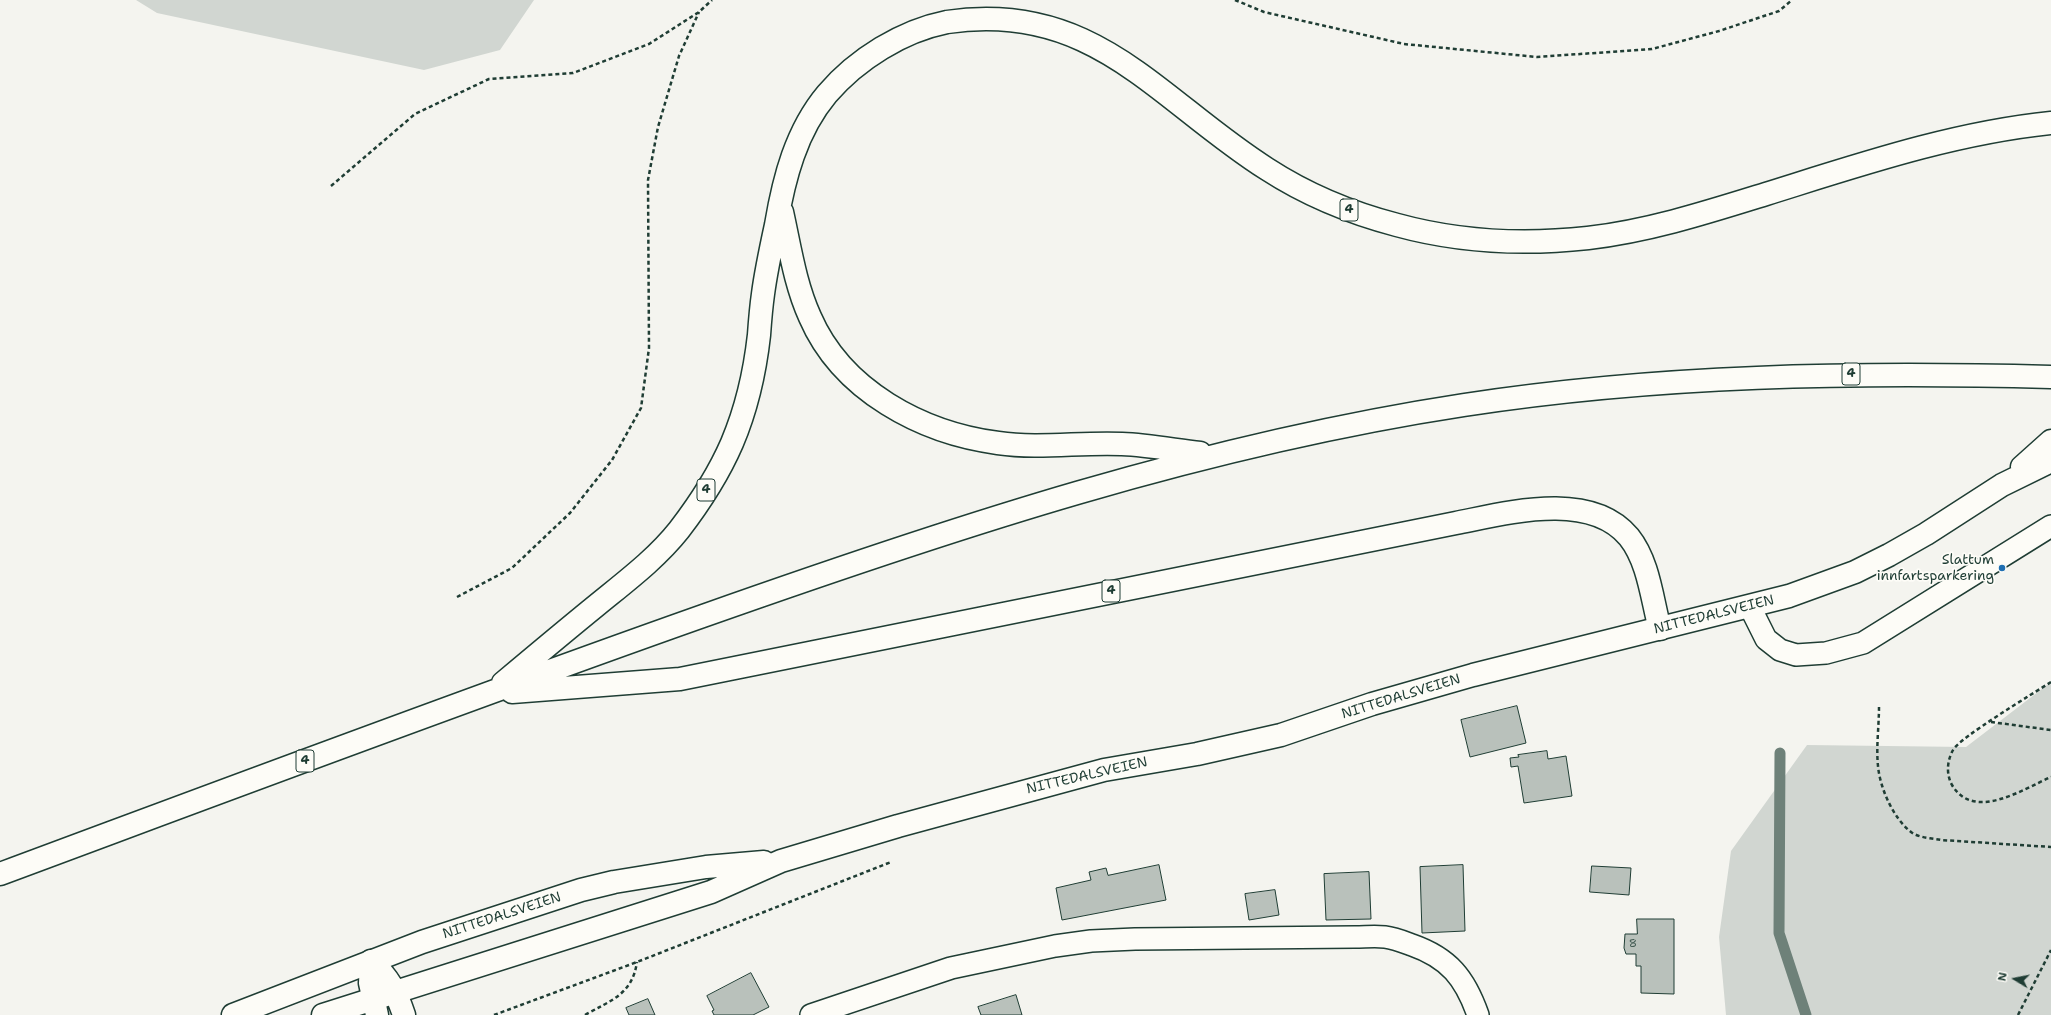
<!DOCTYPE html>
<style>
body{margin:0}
#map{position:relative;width:2051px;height:1015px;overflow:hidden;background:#f4f4ef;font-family:"Shantell Sans",sans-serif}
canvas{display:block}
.north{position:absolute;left:1995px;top:959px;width:40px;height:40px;-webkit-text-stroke:3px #fdfcf7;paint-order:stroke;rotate:280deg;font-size:11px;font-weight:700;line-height:16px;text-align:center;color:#1f3d34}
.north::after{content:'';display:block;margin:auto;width:14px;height:18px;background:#1f3d34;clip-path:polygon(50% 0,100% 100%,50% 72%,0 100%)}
</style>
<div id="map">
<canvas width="2051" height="1015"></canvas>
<div class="north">N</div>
</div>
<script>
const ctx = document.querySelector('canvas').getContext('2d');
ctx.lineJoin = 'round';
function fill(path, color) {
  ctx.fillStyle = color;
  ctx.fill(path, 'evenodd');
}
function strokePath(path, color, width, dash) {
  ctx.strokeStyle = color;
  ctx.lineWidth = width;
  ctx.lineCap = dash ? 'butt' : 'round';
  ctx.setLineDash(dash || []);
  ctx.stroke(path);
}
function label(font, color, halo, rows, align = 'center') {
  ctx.font = font + ' "Shantell Sans",sans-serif';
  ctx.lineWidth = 3.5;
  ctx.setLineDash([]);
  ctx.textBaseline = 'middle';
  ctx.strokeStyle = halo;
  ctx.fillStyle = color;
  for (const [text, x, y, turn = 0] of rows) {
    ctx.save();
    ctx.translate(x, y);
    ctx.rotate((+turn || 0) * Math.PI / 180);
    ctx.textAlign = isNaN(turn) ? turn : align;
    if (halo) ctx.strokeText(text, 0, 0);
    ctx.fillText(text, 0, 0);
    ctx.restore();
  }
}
const green = new Path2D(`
 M136,0h398l-34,50 -76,20 -267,-57z
 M2051,682v333h-325l-7,-78 12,-86 76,-106 159,2z`);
const stream = new Path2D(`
 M1780,753l-1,180 27,82`);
const building = new Path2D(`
 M1517,706l9,37 -56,14 -9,-37z
 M1547,751l1,8 18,-3 6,40 -48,7 -6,-37 -7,1 -1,-9 9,-1 -1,-2z
 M1159,865l7,35 -104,20 -6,-32 35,-8 -2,-8 17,-4 2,7z
 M1463,865l2,66 -43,2 -2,-66z
 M1592,866l39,2 -2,27 -39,-3z
 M1369,872l2,47 -45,1 -2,-46z
 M1275,890l4,25 -30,5 -4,-26z
 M1637,919h37v75l-33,-1v-27h-5v-12h-10l-2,-6 1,-14h12z
 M751,973l18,34 -16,8h-39l-2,-4 2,-1 -7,-14z
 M1016,995l6,20h-41l-3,-8z
 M648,999l7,16h-26l-3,-7z`);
const path = new Path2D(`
 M1235,0l29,12 140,32 133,13 115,-8 67,-18 60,-20 13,-11
 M331,186l84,-72 74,-35 84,-6 76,-29 50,-32 13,-12
 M457,597l55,-29 58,-55 42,-53 29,-52 8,-60 -1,-168 10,-53 21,-71 20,-44
 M2051,682c-17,11 -92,56 -98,68 -6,11 -7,24 -1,35 22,37 71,4 99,-8
 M1879,707c0,19 -3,40 -1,59 2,22 15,52 33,66 8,6 20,6 30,8l110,7
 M1991,722l60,8
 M494,1015l143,-53 254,-100
 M585,1015c26,-15 47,-20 52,-53
 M2018,1015l33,-65`);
const service = new Path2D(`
 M1750,607l16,32 14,11 16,5 30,-2 37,-10 188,-117
 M811,1015l140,-47 104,-22 36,-5 44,-2 220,-2c10,0 20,-1 30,0 9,1 19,5 27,8 37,13 53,33 66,70`);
const minor = new Path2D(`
 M371,961c18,17 25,30 33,54
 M371,961l-1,22 7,32`);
const secondary = new Path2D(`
 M2022,467l29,-26
 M233,1015l189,-73 159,-52 33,-8 92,-15 58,-5
 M323,1015l388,-123 70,-31 117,-35 206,-56 93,-16 84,-19 91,-31 101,-29 316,-79 66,-24 34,-17 37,-21 76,-49 49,-24`);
const trunk = new Path2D(`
 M782,212c8,36 13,72 28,105 32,74 112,116 188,126 41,6 83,-1 124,1 26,1 52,6 78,9
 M503,683c31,-26 62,-52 94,-78 28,-23 59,-46 82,-75 20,-26 40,-57 53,-87 14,-33 23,-72 27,-108 1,-14 2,-27 4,-41 3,-23 8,-46 13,-69 8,-47 20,-94 51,-131 30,-35 75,-63 120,-72 147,-22 211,78 320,147 40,26 84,44 130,56 62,17 127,20 191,13 61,-7 120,-26 178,-44 93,-29 187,-61 285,-71
 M512,692l168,-13 776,-156c51,-10 134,-33 173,14 20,25 23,63 31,92
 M0,874c234,-87 468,-175 703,-258 249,-88 499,-171 761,-211 196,-30 390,-33 587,-28`);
const markers = [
 [2002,568,4,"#1f6fb2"]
];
const numberNames = [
 ["8",1633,944]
];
const shields = [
 [1349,210,18],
 [1851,374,18],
 [706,490,18],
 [1111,591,18],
 [305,761,18]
];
const shieldNames = [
 ["4",1349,210],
 ["4",1851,374],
 ["4",706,490],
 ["4",1111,591],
 ["4",305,761]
];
const poiNames = [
 ["Slattum",1994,560],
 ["innfartsparkering",1994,576]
];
const streetNames = [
 ["NITTEDALSVEIEN",1714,615,-14],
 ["NITTEDALSVEIEN",1401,697,-17],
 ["NITTEDALSVEIEN",1087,776,-13],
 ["NITTEDALSVEIEN",502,916,-18]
];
fill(green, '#d1d6d1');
strokePath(stream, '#6e8179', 11);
fill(building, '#b9c1bb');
strokePath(building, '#1f3d34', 1);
strokePath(service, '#1f3d34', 24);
strokePath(minor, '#1f3d34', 25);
strokePath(secondary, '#1f3d34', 25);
strokePath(trunk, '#1f3d34', 25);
strokePath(path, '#1f3d34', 2.5, [4, 3]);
strokePath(service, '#fdfcf7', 21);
strokePath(minor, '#fdfcf7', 22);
strokePath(secondary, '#fdfcf7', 22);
strokePath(trunk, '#fdfcf7', 22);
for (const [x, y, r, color] of markers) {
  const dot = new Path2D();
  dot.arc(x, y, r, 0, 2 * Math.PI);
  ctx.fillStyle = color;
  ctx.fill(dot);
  strokePath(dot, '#fdfcf7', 1.5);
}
label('12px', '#465e56', null, numberNames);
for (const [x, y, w] of shields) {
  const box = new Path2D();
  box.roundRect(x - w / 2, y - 11, w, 22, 3);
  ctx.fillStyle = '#fdfcf7';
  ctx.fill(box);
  strokePath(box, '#1f3d34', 1);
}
label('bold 13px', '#1f3d34', null, shieldNames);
label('14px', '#1f3d34', '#fdfcf7', poiNames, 'right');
label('14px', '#1f3d34', '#fdfcf7', streetNames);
</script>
